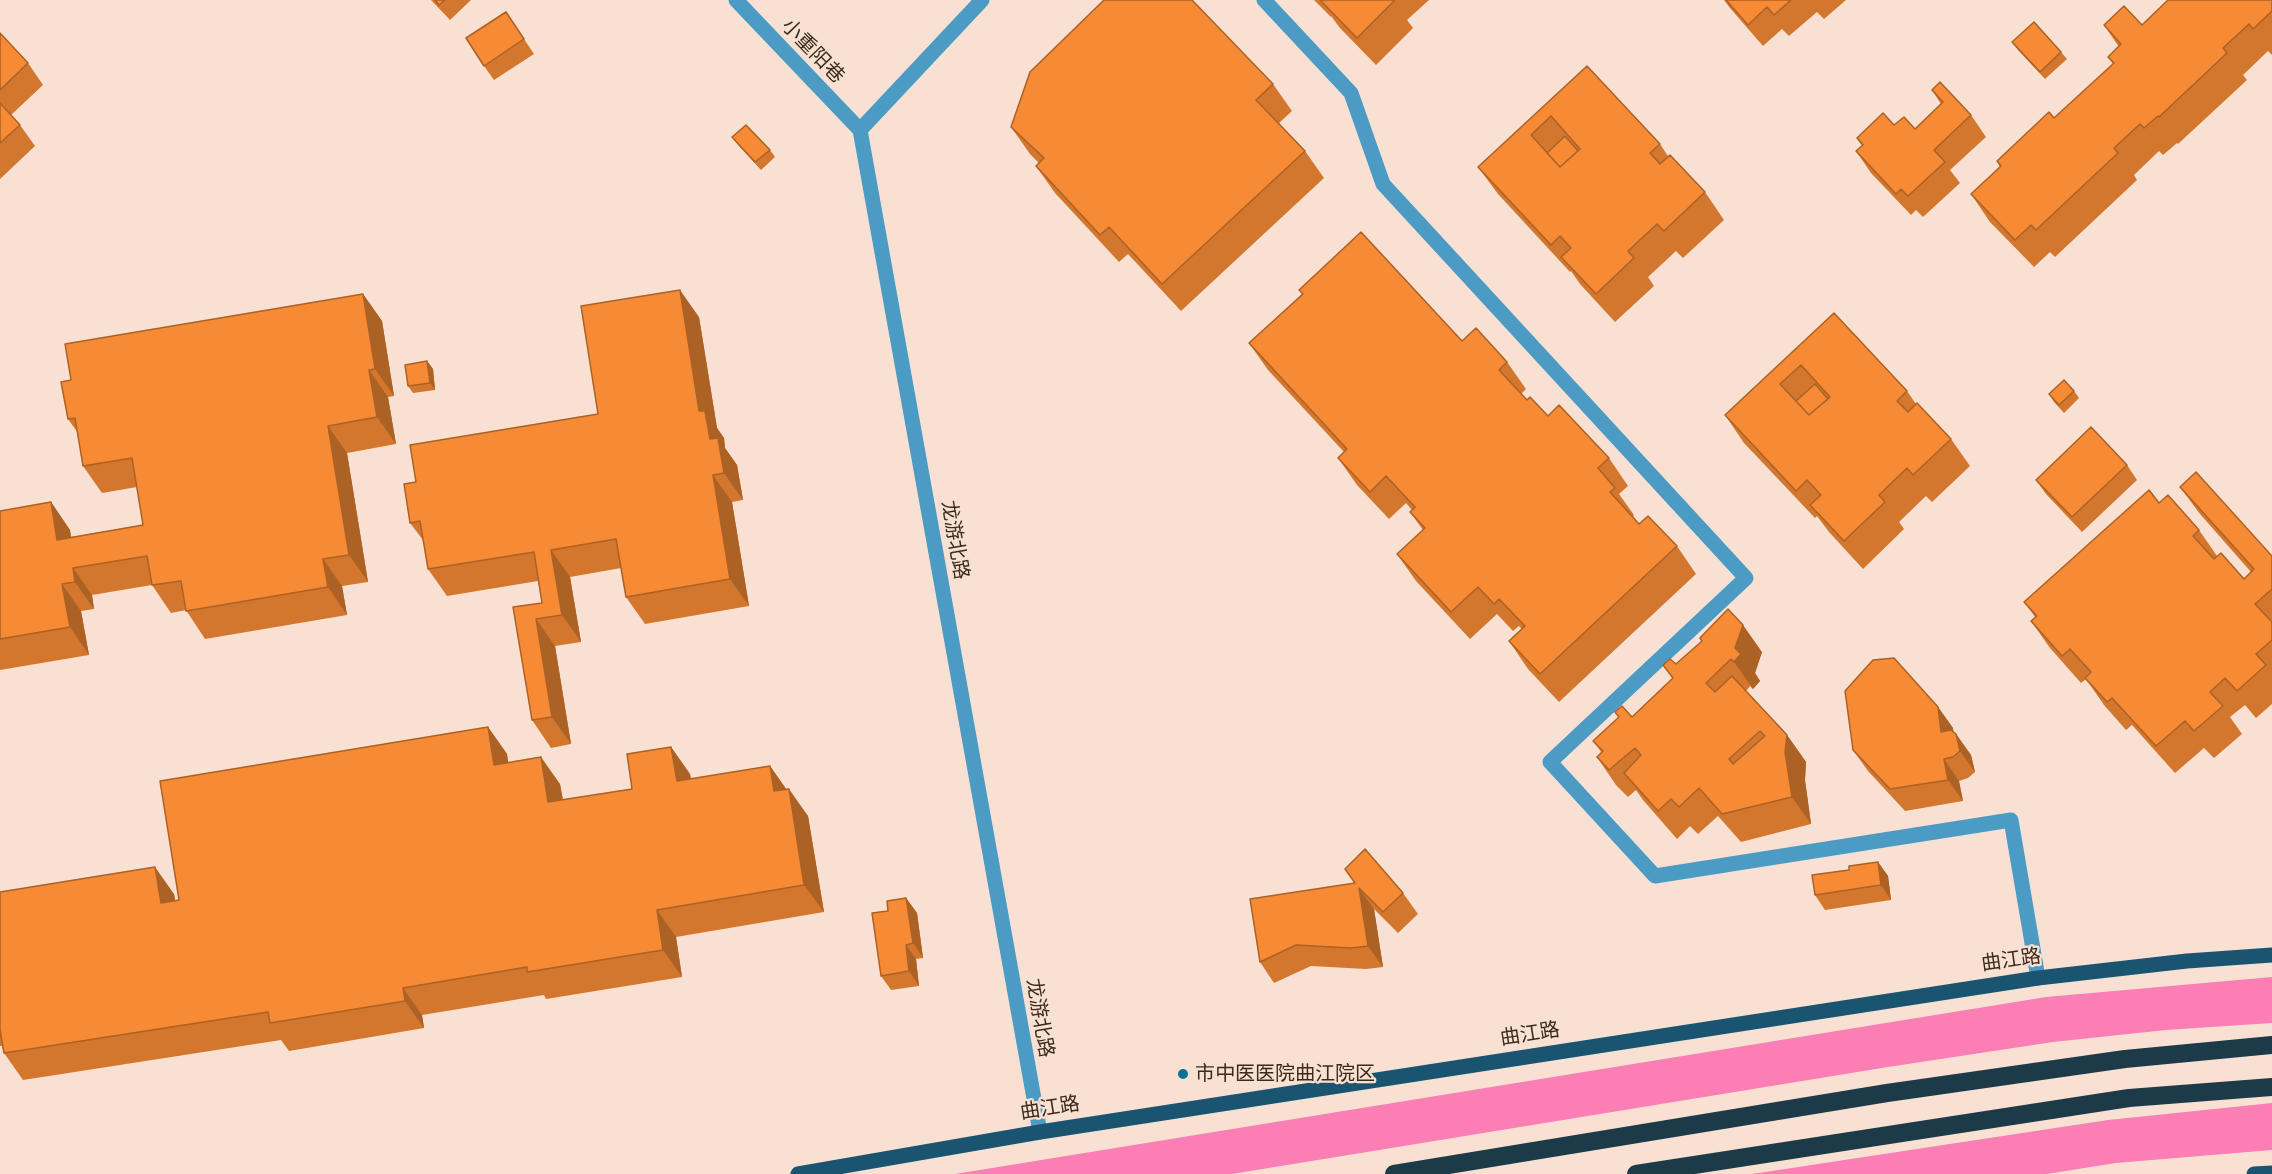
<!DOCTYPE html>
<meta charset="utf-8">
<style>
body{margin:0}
canvas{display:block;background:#f8e1d2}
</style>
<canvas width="2272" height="1174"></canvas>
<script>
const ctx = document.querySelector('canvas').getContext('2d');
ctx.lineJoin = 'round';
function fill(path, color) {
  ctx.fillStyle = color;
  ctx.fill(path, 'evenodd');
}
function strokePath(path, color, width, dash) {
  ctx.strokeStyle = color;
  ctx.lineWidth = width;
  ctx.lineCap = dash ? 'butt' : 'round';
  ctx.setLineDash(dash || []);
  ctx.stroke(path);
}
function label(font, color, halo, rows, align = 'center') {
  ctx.font = font + ' "Playfair Display","Noto Sans SC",serif';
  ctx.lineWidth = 4.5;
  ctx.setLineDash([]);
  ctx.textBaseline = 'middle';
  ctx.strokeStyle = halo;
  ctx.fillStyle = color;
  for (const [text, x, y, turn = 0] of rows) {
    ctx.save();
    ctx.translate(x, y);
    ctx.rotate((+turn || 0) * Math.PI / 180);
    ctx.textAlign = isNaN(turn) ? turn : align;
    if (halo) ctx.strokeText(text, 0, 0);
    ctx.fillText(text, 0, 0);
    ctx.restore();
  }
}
const forest = new Path2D(`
 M2272,977v46l-106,7 -113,12 -165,25 -656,107h-277l1091,-177z
 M2272,1103v47l-156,13 -69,11h-295l356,-54z`);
const minor = new Path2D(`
 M736,0l124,130
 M982,0l-122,130 180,1002
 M1264,0l87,93 32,91 363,394 -196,184 105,114 356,-56 27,158`);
const major = new Path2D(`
 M798,1174l242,-42 998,-154 149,-17 85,-6
 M2254,1174l18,-1`);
const highway = new Path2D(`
 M1394,1174l493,-81 238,-34 147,-14
 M1636,1174l493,-76 143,-11`);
const wall = new Path2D(`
 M431,0h40l-21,20z
 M1314,0h115l-22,20 6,8 -37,37 -36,-37 -9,-12v1z
 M1724,0h122l-22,19 -7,-7 -28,24 -7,-7 -19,17 -33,-38z
 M2272,0v55l-4,-4 -25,24 4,5 -69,64 -1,-1 -14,12 -4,-4 -25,24 3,5 -82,77 -5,-5 -16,15 -44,-45 -19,-28 29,-27 -3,-6 57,-43 59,-54 -5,-7 11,-10 -15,-22h38z
 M506,12l28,42 -40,26 -10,-14z
 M0,33l28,30 15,22 -32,30 9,10 15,21 -35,33z
 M2012,42l49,10 6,7 -22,20 -27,-29z
 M1587,66l73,78 8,12 37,36 19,28 -41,38 -7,-7 -28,26 6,9 -39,36 -35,-38 -9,-13 -1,1 -72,-78 -20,-27z
 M1273,84l19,27 -13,12 26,28 19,27 -143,133 -53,-57 -9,8 -64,-69 -19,-27 3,-3 -9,-9 -19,-27z
 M1932,90l39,25 15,22 -36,33 10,13 -37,34 -7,-7 -5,5 -40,-42 -15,-22 6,-5 -5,-8 37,-13 21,4 26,-25z
 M732,137l38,13 5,7 -14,13 -23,-25z
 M1299,290l163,51 45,21 19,27 -5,5 6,6 21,16 61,42 19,28 -9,8 15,21 -1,1 6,8 38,22 19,28 -137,128 -31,-33 -19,-28 13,-12 -3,-3 -6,5 -16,-17 -27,25 -54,-58 -19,-27 26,-24 -13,-18 2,-2 -6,-7 -17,16 -32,-34 -19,-27 6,-6 -76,-82 -19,-27 53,-49z
 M363,294l19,27 12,75 -6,1 8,47 -49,9 21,129 -26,4 5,29 -142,24 -19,-29 -15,3 -19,-28 -60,10 2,14 -13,2 8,44 -89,15v-159l51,-9 19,28 1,7 72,-12 -6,-38 -35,6 -19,-27 -5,-33 -10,-14z
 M1834,313l73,78 9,13 35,35 19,27 -38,36 -6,-6 -27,26 5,7 -41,40 -34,-37 -12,-16 -2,2 -71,-75 -19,-28z
 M699,317l18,111 7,10 1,10 12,17 6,35 -11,2 17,104 -104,18 -19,-27 -5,-29 -51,9 11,65 -26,4 16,98 -20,4 -19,-28 -19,-113 29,-4 -4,-22 -91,15 -19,-27 -5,-29 -13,-17 6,-41 182,-68z
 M427,361l6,8 2,21 -22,3 -5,-7z
 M2074,391l5,7 -15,15 -10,-11 -5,-8z
 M2127,465l10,15 -55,52 -36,-38 -10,-14z
 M2180,487l92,69v148l-16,14 -11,-13 -15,12 12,17 -28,24 -10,-10 -29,25 -43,-48 -6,5 -22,-25 -18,-26 -5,4 -31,-35 -19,-27 4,-4 -11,-15 135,-99 40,27 18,26 27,23 7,-7 -51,-58z
 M1762,652l-7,21 5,8 -7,8 -3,-3 -4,5 41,44 19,27 -1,18 6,44 -70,18 -23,-26 -20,18 -8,-8 -13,13 -34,-39 -7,-10 -8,7 -12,-12 -19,-28 5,-4 -9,-12 39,-24 41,-38 3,-15z
 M1938,707l15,21v4l3,2 15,21 4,17 -7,6 -9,3 4,20 -58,10 -37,-40 -15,-21z
 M488,727l19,27 1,8 52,22 3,16 69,-11 39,-42 19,27 1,5 79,-13 16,23 22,27 16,96 -148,25 6,40 -136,22 -2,-4 -122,20 2,13 -135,23 -8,-11 -258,40 -19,-27 -2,-7h-2v-154l174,2 1,6h4z
 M1878,862l10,14 3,24 -66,10 -10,-15 34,-25z
 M1355,883l48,10 15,21 -20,19 -24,-24 9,58 -17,2 -55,-3 -37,17 -14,-21z
 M906,898l11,15 6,45 -7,1 3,27 -28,4 -10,-14 7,-65z`);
const shadedWall = new Path2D(`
 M680,290l19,27 18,111 7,10 1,10 12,17 6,35 -19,-27 -14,-34 -11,-28z
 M363,294l19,27 12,75 -19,-27z
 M427,361l6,8 2,21 -5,-7z
 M369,370l19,27 8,47 -19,-27z
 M328,426l19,27 21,129 -19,-27z
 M713,475l19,27 17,104 -19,-27z
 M51,502l19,28 6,37 -19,-27z
 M551,550l19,27 11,65 -19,-27z
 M323,559l19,27 5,29 -19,-28z
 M73,568l19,27 2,14 -19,-27z
 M62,584l19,27 8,44 -19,-28z
 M536,619l19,27 16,98 -19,-27z
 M1743,625l19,27 -7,21 5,8 -7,8 -19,-27 1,-14z
 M1938,707l15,21 3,25 -15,-21z
 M488,727l19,27 6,38 -19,-27z
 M1956,734l15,21 4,17 -15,-21z
 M1787,735l19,27 -1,18 6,44 -19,-27 -7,-45z
 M671,747l19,27 6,34 -19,-27z
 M541,757l19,27 8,46 -20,-28z
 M1944,759l15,22 4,20 -15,-21z
 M770,766l19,27 -15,-2z
 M789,789l19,27 16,96 -20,-27z
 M1878,862l10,14 3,24 -10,-15z
 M155,867l19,27 6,36 -19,-27z
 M1359,888l15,21 9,58 -15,-21z
 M906,898l11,15 6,45 -10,-15z
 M657,910l19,27 6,40 -19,-27z
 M906,945l10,14 3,27 -10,-15z
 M403,988l19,27 2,13 -19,-27z`);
const building = new Path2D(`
 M435,0h10l-6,5z
 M1104,0h88l81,84 -17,16 49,51 -143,133 -53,-57 -9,8 -64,-69 8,-8 -33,-31 19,-55z
 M1321,0h72l1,1 -37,37 -36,-37z
 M1726,0h65l-17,15 -7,-8 -19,18z
 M2168,0h104v11l-19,18 -4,-5 -26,24 4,5 -68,64 -1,-1 -14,12 -4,-4 -26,24 4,5 -82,77 -5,-5 -16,15 -44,-46 30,-28 -4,-5 52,-49 5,6 60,-55 -6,-6 13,-13 -17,-19 20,-19 18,19z
 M506,12l18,27 -40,27 -18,-28z
 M2034,22l27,30 -21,20 -28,-30z
 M0,33l28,30 -28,27z
 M1587,66l73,78 -10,9 10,11 10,-9 35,37 -41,39 -7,-7 -29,27 6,7 -38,36 -35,-37 10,-9 -11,-12 -9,9 -73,-78zM1551,116l29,33 -20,18 -29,-32z
 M1940,82l31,33 -37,35 11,12 -37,34 -7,-7 -5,5 -40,-43 7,-6 -6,-7 26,-25 11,12 10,-8 11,12 28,-27 -11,-12z
 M0,103l20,22 -20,18z
 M746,125l24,25 -15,12 -23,-25z
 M1565,136l13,15 -18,16 -13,-14z
 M1361,232l101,109 14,-13 31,34 -8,8 28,30 3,-3 18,19 11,-11 50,53 -11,10 17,20 -5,4 29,32 9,-8 29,30 -137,128 -31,-33 16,-15 -26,-27 -5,5 -16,-17 -27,25 -54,-58 28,-26 -15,-16 5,-5 -29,-31 -16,16 -32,-34 9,-9 -98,-106 54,-49 -4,-4z
 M680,290l19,121h6l5,28 8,-1 6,35 -11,2 17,104 -104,18 -10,-58 -65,11 11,65 -26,4 16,98 -20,3 -19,-113 29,-4 -8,-51 -106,17 -8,-48 -10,2 -6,-39 12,-2 -6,-37 188,-31 -17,-108z
 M363,294l12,75 -6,1 8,47 -49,9 21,129 -26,4 5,28 -142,24 -5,-30 -29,4 -5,-29 -74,12 2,14 -13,2 8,43 -70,12v-128l51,-9 6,38 86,-15 -11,-67 -49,8 -8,-48 -7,1 -7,-37 10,-2 -6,-36z
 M1834,313l73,78 -10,10 11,11 9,-9 34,36 -38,36 -6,-7 -28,27 6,7 -41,39 -34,-36 11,-10 -14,-15 -11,11 -71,-76zM1801,365l29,32 -21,18 -29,-31z
 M427,361l3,22 -22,3 -3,-21z
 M2064,380l10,11 -15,14 -10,-11z
 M1815,384l13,15 -19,16 -13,-14z
 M2091,427l36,38 -55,52 -36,-37z
 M2196,472l76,84v33l-17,15 17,18v18l-16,14 10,11 -29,26 -12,-13 -15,14 13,14 -29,25 -9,-10 -29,25 -44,-48 -5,4 -22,-24 6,-6 -21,-23 -8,7 -31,-35 6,-5 -13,-14 125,-112 10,13 9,-8 31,35 -6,6 21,23 7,-6 23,26 10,-10 -74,-82z
 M1728,609l15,16 -8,23 6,6 -7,8 -3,-3 -25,24 9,9 17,-16 55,59 -2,17 7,45 -70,17 -23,-26 -20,19 -8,-8 -13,12 -34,-38 17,-18 -6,-7 -26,22 -12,-13 6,-6 -10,-10 26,-24 -4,-5 7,-6 10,11 41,-39 -10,-13 7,-6 6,5 26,-23 -2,-3zM1760,731l5,5 -32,28 -4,-5z
 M1894,658l44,49 3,25 10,-2 5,4 4,17 -7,6 -9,2 4,21 -58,9 -37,-39 -8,-59 28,-31z
 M488,727l6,38 47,-8 7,45 84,-13 -5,-35 44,-7 6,34 93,-15 4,25 15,-2 15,96 -147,25 6,40 -136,22v-5l-124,21 2,13 -135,22 -2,-11 -264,41 -4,-23v-138l155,-25 6,36 18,-3 -19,-119z
 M1365,849l38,44 -20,19 -24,-24 9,58 -17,2 -55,-3 -36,17 -10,-63 105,-16 -10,-14z
 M1878,862l3,23 -66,10 -3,-20 37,-5v-4z
 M906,898l7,45 -7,2 3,26 -28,5 -9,-63 16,-2 -1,-10z`);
const markers = [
 [1183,1074,6,"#05729d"]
];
const streetNames = [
 ["小重阳巷",813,51,46],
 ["龙游北路",955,540,80],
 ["曲江路",2011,960,-8],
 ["龙游北路",1040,1018,80],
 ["曲江路",1530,1034,-9],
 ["曲江路",1050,1108,-9]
];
const poiNames = [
 ["市中医医院曲江院区",1195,1074]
];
fill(forest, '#fb7fb5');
strokePath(minor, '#4c9bc5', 15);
strokePath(major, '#195470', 15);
strokePath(highway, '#1d3a49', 18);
fill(wall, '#d4772e');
fill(shadedWall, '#ac6125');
fill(building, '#f68a35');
strokePath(building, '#ac6125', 1.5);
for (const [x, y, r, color] of markers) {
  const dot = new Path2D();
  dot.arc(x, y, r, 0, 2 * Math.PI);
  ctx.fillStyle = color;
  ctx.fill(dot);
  strokePath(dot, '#f8e1d2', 2);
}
label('20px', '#3f291b', '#f8e1d2', streetNames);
label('20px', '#3f291b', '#f8e1d2', poiNames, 'left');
</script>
